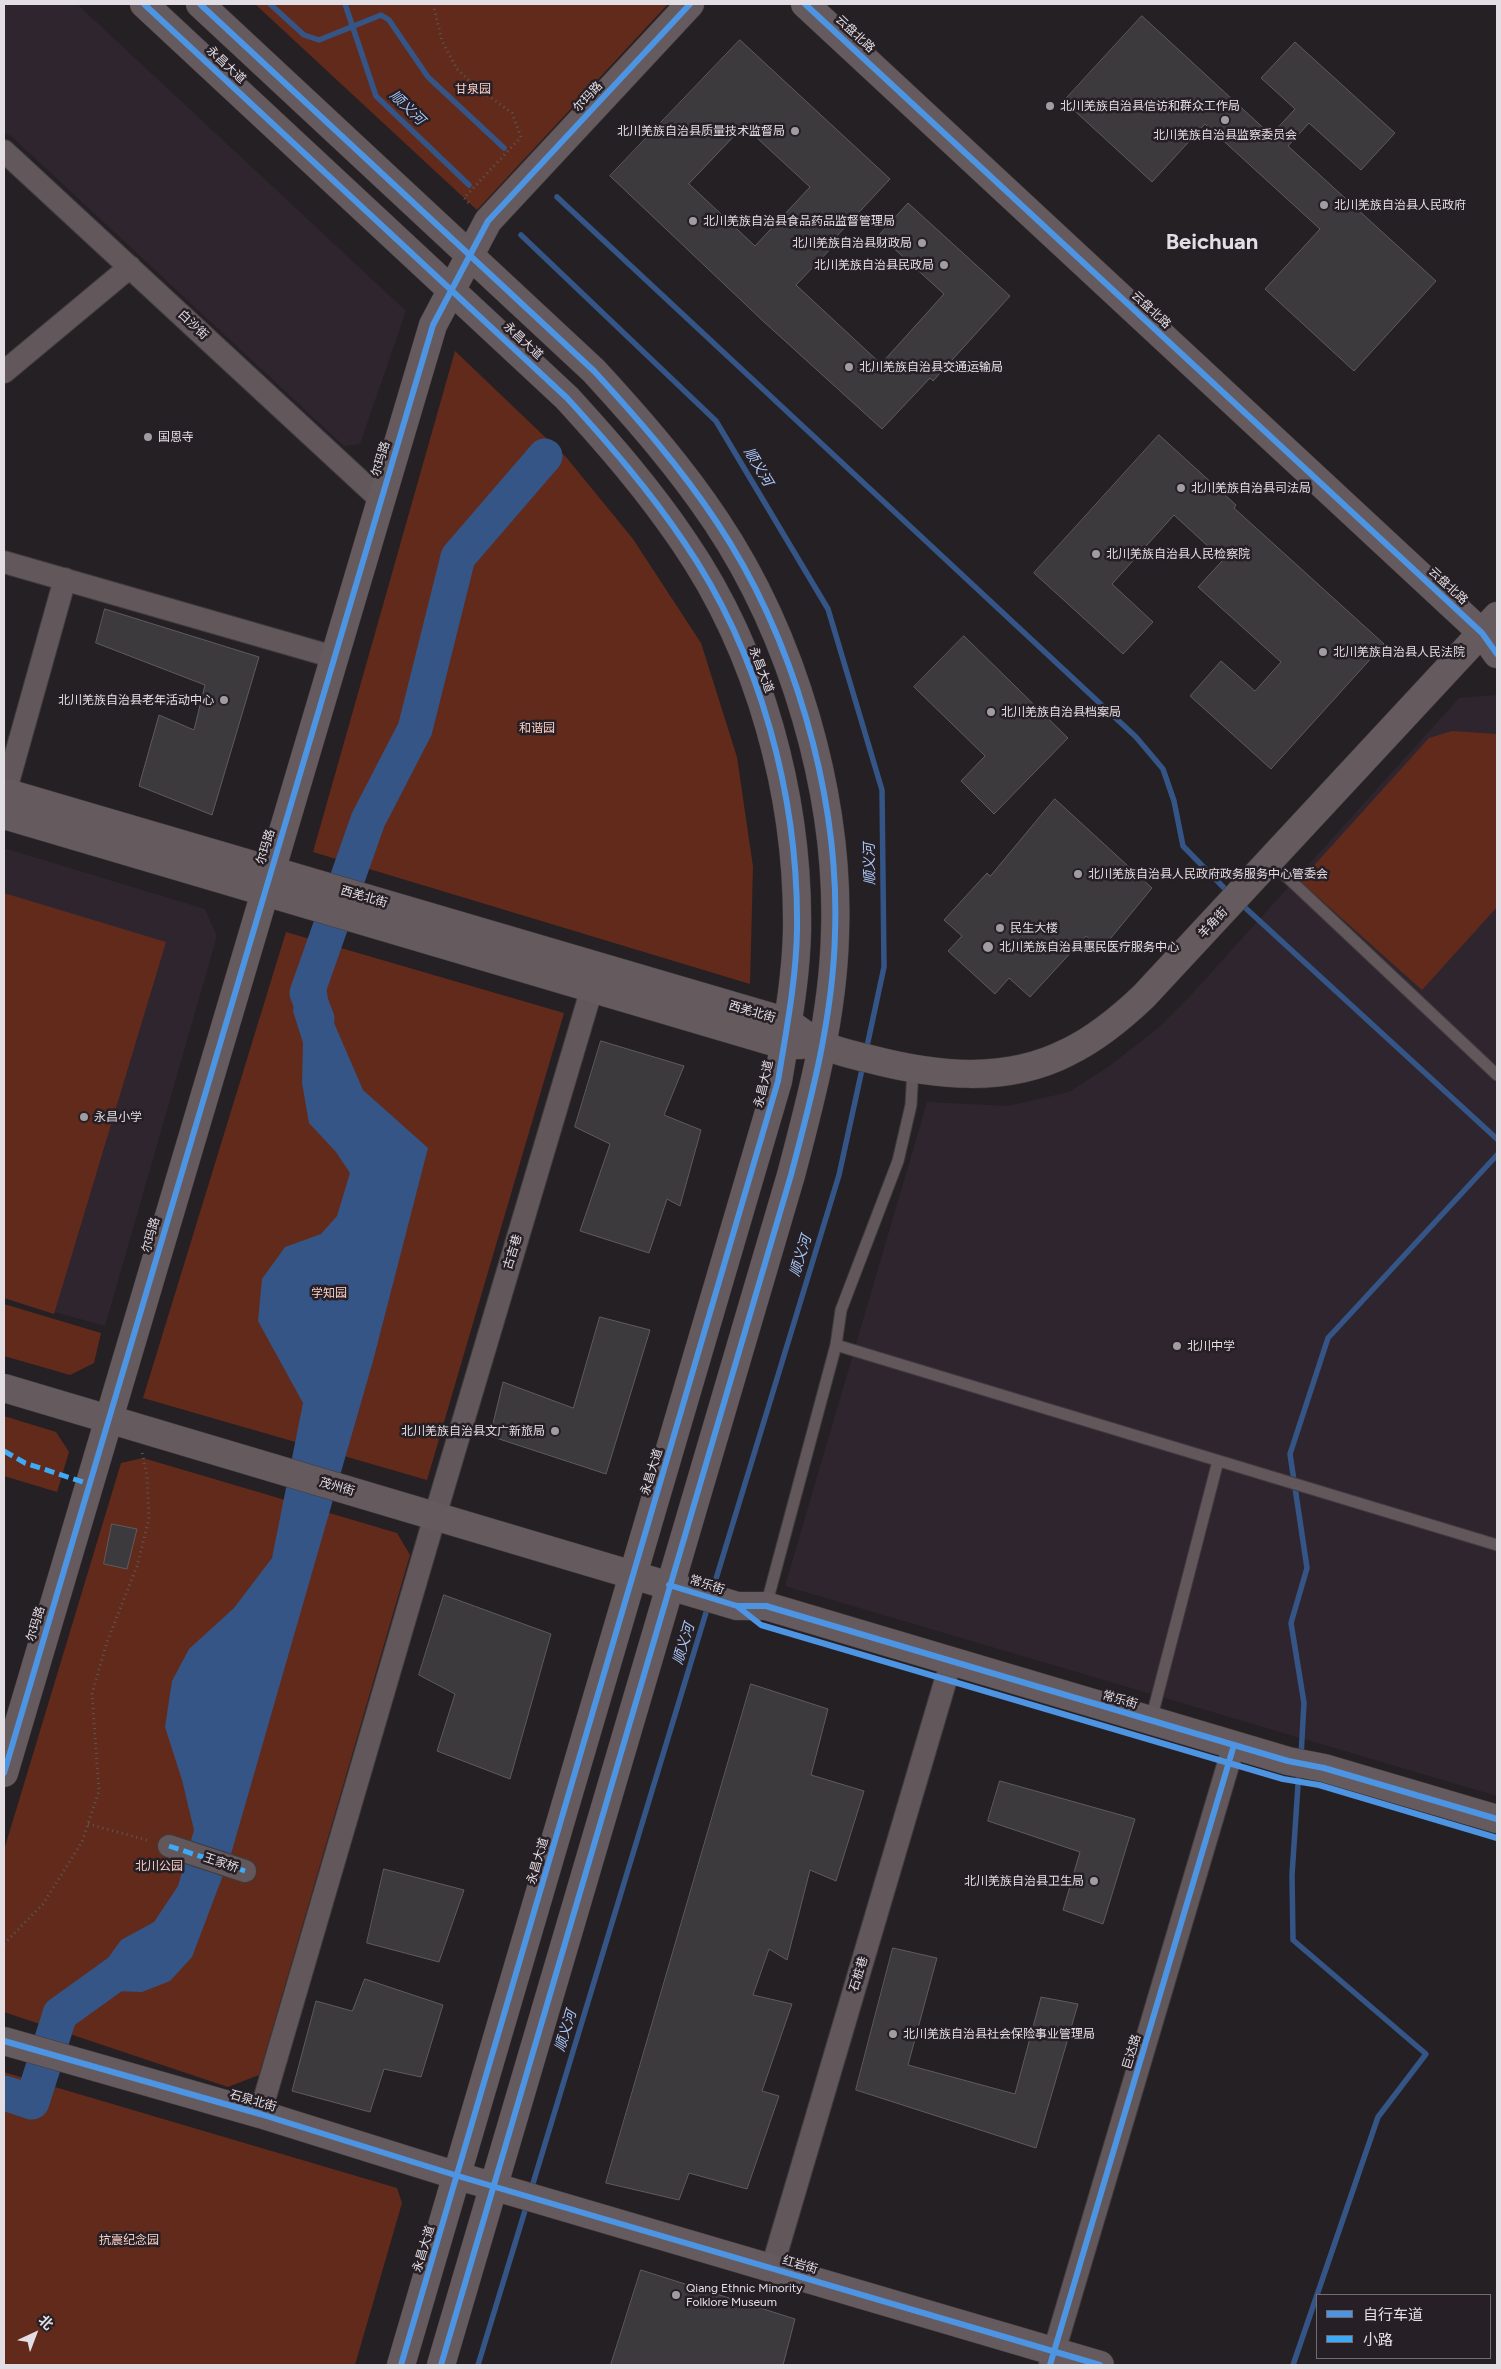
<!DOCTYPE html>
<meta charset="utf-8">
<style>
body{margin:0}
#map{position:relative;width:1501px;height:2369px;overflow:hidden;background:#252024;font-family:Figtree,"Noto Sans SC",sans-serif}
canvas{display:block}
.frame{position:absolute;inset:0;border:5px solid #e3dee3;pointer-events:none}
.legend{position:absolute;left:1316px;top:2294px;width:175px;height:65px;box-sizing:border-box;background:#261f25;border:1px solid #726b71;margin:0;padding:6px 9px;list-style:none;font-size:15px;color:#e3dee3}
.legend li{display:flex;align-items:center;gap:10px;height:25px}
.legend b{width:25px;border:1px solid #726b71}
.north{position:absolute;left:10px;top:2309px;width:50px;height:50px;-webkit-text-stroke:4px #261f25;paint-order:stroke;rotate:43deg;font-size:14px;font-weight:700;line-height:20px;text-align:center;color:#e3dee3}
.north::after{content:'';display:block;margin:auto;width:18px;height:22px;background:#e3dee3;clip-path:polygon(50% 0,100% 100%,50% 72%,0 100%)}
</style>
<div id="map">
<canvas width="1501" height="2369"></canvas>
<div class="frame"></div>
<ul class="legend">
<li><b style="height:6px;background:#4d94e3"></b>自行车道</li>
<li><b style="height:6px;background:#3fa9f5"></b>小路</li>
</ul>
<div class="north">北</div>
</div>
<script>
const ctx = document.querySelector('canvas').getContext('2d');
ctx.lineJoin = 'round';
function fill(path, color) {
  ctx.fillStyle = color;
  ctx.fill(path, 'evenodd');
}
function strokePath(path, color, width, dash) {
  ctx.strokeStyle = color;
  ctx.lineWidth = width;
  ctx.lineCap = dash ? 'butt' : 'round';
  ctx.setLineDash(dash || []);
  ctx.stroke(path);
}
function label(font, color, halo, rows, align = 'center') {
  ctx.font = font + ' Figtree,"Noto Sans SC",sans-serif';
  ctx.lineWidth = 5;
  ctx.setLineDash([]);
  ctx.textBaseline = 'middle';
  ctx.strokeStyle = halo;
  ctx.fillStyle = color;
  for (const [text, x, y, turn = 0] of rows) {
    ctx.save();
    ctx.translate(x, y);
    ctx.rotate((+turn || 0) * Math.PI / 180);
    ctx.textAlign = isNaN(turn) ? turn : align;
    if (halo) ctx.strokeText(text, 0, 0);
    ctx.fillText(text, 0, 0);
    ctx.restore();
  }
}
const built = new Path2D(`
 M4,4h73l329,307 -46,133 -16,2 -333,-310 -7,-3z
 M1496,695l1,1101 -712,-210 142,-484 81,4 61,-14 39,-25 49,-38 34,-34 268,-297z
 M4,848l201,61 12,27 -112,390 -101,-28z`);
const green = new Path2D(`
 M255,4h413l-191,206z
 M455,351l111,106 67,82 68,104 36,114 16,110 -3,117 -437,-132z
 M1452,731l45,3v173l-75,83 -122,-109 129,-143z
 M4,893l162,49 -112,372 -50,-16z
 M286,932l278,81 -137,467 -284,-82z
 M4,1304l97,29 -7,30 -24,12 -66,-19z
 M4,1416l52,16 13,20 -12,40 -53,-16z
 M143,1458l254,75 13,22 -151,520 -31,12 -224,-75v-162l117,-387z
 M4,2072l393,116 5,15 -47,162h-351z`);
const water = new Path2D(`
 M299,973l25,2 7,41 32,74 65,58 -55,213 -142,493 -39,103 -22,24 -28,11 -26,-1 -13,-26 18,-25 33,-18 24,-36 16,-56 -12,-50 -17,-53 7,-46 17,-32 45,-41 38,-50 31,-155 -45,-82 4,-42 23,-32 36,-13 16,-18 13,-43 -14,-21 -27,-29 -7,-40 1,-40 -10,-32z`);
const stream = new Path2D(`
 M270,4l34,31 15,5 62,-25 8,5 39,57 76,71
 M345,4l31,92 93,89
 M557,197l579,540 27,32 11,32 9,45 47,48
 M521,235l195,186 112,188 54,181 2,177 -18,84
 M1240,903l257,236
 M712,1592l127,-417 24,-110
 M1301,1756l3,-53 -13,-80 16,-55 -17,-114 38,-116 169,-183
 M531,2190l177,-584
 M478,2365l49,-161
 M1293,2365l85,-248 48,-63 -133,-114 -1,-65 7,-105`);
const river = new Path2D(`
 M317,1019l-10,-26 61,-173 47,-91 43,-172 87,-101
 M4,2093l28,9 28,-88 89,-64`);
const building = new Path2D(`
 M1142,16l129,119 24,-26 -34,-31 34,-36 100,91 -34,37 -52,-47 -21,23 148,135 -82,90 -89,-82 55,-60 -115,-105 -53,58 -88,-81z
 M740,40l150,139 -55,59 3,3 -42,44 85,79 63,-70 -65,-59 29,-32 102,93 -77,85 -3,-3 -48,51 -119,-108 -153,-145zM744,126l66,61 -55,59 -66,-62z
 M1159,435l77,70 -2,3 150,136 -113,125 -81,-73 31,-35 34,30 26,-29 -83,-75 25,-27 -49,-45 -62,69 41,38 -30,32 -89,-81z
 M105,609l154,48 -47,158 -73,-29 20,-71 35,15 11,-45 -109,-42z
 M964,636l104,102 -74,76 -33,-33 24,-25 -71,-69z
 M1055,799l97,89 -51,62 -15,-14 -56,61 -21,-19 -14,16 -47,-43 14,-15 -18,-16 43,-47 3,3z
 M601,1041l83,25 -20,49 37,15 -21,76 -13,-7 -18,54 -69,-22 30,-87 -35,-17z
 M600,1317l50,13 -44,144 -116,-38 13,-54 70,26z
 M112,1524l25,5 -10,40 -23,-5z
 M444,1595l107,39 -41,145 -73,-28 18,-57 -36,-19z
 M751,1684l77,25 -17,66 53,16 -28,90 -26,-11 -23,90 -18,-11 -16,46 39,9 -30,87 17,5 -32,93 -58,-16 -10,27 -73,-17z
 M1000,1781l135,38 -32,105 -40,-14 17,-58 -92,-31z
 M384,1869l80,21 -25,72 -72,-19z
 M893,1948l44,10 -29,107 107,29 26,-97 37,7 -42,144 -180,-58z
 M365,1979l78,26 -22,72 -37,-8 -14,43 -78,-21 24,-90 36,10z
 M641,2270l154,49 -12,46h-172z`);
const path = new Path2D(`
 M433,4l9,37 15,28 18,17 37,27 9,24 -57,61 6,6
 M88,1824l62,17
 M4,1944l39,-40 39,-62 17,-51 -7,-97 15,-52 30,-76 12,-47 -2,-43 -5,-24`);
const lane = new Path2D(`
 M1270,861l227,214
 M836,1345l661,200
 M766,1606l70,-261 5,-35 57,-149 13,-56 2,-36
 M1151,1720l67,-259`);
const street = new Path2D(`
 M4,151l377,349
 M4,372l126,-105
 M4,562l330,95
 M5,793l60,-214
 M169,1846l76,25
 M260,2114l175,-598 157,-528
 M772,2268l174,-589
 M1050,2365l184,-620`);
const secondary = new Path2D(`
 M144,4l423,394c42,46 82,92 117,144 76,111 115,255 113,389 -1,50 -11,101 -19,150l-377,1284
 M200,4l394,367c44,48 86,96 122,150 77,115 124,274 119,413 -2,82 -23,162 -44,241l-350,1190
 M805,4l677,629 15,21
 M4,792l784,230c11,8 23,18 35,23 14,7 32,10 47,14 65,17 136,25 198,-7 29,-14 53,-34 76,-56l353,-380
 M4,815l780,230h17
 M4,1388l733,218h29l522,155 36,7 173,51
 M4,1773l429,-1448 55,-104 202,-217
 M4,2041l256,73 198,62 642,189`);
const quiet = new Path2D(`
 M4,1451l21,12 64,21
 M169,1846l76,25`);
const cycleway = new Path2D(`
 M144,4l423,394c42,46 82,92 117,144 76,111 115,255 113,389 -1,50 -11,101 -19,150l-377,1284
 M200,4l394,367c44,48 86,96 122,150 77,115 124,274 119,413 -2,82 -23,162 -44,241l-350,1190
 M805,4l677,629 15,21
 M669,1585l68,21h29l522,155 36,7 173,51
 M737,1606l24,19 522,154 36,6 178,53
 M4,1773l429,-1448 55,-104 202,-217
 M4,2041l256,73 198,62 642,189
 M1050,2365l184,-620`);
const markers = [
 [1050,106,5,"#a09ca0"],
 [1225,120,5,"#a09ca0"],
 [795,131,5,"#a09ca0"],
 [1324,205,5,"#a09ca0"],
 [693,221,5,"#a09ca0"],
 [922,243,5,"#a09ca0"],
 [944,265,5,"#a09ca0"],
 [849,367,5,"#a09ca0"],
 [148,437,5,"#a09ca0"],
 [1181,488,5,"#a09ca0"],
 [1096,554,5,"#a09ca0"],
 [1323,652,5,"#a09ca0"],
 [224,700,5,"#a09ca0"],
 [991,712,5,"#a09ca0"],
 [1078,874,5,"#a09ca0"],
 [1000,928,5,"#a09ca0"],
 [988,947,6,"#a09ca0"],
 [84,1117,5,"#a09ca0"],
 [1177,1346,5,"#a09ca0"],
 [555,1431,5,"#a09ca0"],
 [1094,1881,5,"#a09ca0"],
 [893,2034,5,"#a09ca0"],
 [676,2295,5,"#a09ca0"]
];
const streetNames = [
 ["云盘北路",855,34,43],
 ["永昌大道",226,65,43],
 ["尔玛路",588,97,-47],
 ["云盘北路",1151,310,43],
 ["白沙街",193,325,43],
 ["永昌大道",523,341,43],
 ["尔玛路",381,459,-73],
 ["云盘北路",1448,586,43],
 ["永昌大道",761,670,69],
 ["尔玛路",266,847,-73],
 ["西羌北街",364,897,16],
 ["羊角街",1213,923,-47],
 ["西羌北街",752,1012,16],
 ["永昌大道",764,1084,-77],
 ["尔玛路",151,1235,-74],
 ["古吉巷",513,1252,-73],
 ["永昌大道",652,1472,-73],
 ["茂州街",337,1487,16],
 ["常乐街",707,1585,18],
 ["尔玛路",36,1624,-73],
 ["常乐街",1120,1700,16],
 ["永昌大道",538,1861,-74],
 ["王家桥",221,1863,18],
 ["石桩巷",859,1974,-73],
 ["巨达路",1132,2052,-73],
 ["石泉北街",253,2101,16],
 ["永昌大道",424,2249,-73],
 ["红岩街",800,2265,16]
];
const parkNames = [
 ["甘泉园",473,89],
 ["和谐园",537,728],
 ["学知园",329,1293],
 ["北川公园",159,1866],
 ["抗震纪念园",129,2240]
];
const poiNames = [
 ["北川羌族自治县信访和群众工作局",1060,106],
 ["北川羌族自治县质量技术监督局",785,131,"right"],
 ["北川羌族自治县监察委员会",1225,135,"center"],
 ["北川羌族自治县人民政府",1334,205],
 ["北川羌族自治县食品药品监督管理局",703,221],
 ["北川羌族自治县财政局",912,243,"right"],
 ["北川羌族自治县民政局",934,265,"right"],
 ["北川羌族自治县交通运输局",859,367],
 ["国恩寺",158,437],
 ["北川羌族自治县司法局",1191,488],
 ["北川羌族自治县人民检察院",1106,554],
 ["北川羌族自治县人民法院",1333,652],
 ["北川羌族自治县老年活动中心",214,700,"right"],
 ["北川羌族自治县档案局",1001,712],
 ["北川羌族自治县人民政府政务服务中心管委会",1088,874],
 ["民生大楼",1010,928],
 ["北川羌族自治县惠民医疗服务中心",999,947],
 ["永昌小学",94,1117],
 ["北川中学",1187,1346],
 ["北川羌族自治县文广新旅局",545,1431,"right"],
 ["北川羌族自治县卫生局",1084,1881,"right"],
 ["北川羌族自治县社会保险事业管理局",903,2034],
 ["Qiang Ethnic Minority",686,2288],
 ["Folklore Museum",686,2302]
];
const waterNames = [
 ["顺义河",407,108,44],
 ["顺义河",758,467,59],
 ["顺义河",870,864,-91],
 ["顺义河",801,1256,-73],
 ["顺义河",684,1644,-73],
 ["顺义河",566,2031,-73]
];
const townNames = [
 ["Beichuan",1212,243]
];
fill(built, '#2f252f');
fill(green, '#622a1b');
fill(water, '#345586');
strokePath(stream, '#345586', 5.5);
strokePath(river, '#345586', 35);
fill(building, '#3d3a3e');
strokePath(building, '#5e5b5f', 1);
strokePath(lane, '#3f3b3e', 13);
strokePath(street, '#3f3b3e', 24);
strokePath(secondary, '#3f3b3e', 29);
strokePath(path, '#5d5659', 3, [1, 4]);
strokePath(lane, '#62575a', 11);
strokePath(street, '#62575a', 22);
strokePath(secondary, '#655a5d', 28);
strokePath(quiet, '#3fa9f5', 5, [10, 5]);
strokePath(cycleway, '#4d94e3', 6);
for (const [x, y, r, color] of markers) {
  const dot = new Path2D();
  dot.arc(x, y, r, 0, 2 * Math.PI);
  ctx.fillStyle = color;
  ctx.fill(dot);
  strokePath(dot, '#261f25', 2);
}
label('12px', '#e3dee3', '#261f25', streetNames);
label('12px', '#f8cec2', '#261f25', parkNames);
label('12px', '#e3dee3', '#261f25', poiNames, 'left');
label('italic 14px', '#a8c9f9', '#261f25', waterNames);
label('bold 22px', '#e3dee3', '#261f25', townNames);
</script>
